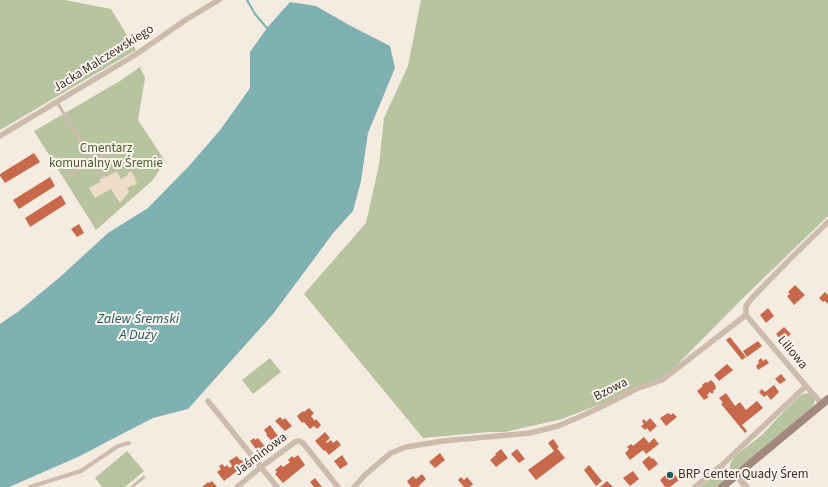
<!DOCTYPE html>
<meta charset="utf-8">
<style>
body{margin:0}
canvas{display:block;background:#f4ebe1}
</style>
<canvas width="828" height="487"></canvas>
<script>
const ctx = document.querySelector('canvas').getContext('2d');
ctx.lineJoin = 'round';
function fill(path, color) {
  ctx.fillStyle = color;
  ctx.fill(path, 'evenodd');
}
function strokePath(path, color, width, dash) {
  ctx.strokeStyle = color;
  ctx.lineWidth = width;
  ctx.lineCap = dash ? 'butt' : 'round';
  ctx.setLineDash(dash || []);
  ctx.stroke(path);
}
function label(font, color, halo, rows, align = 'center') {
  ctx.font = font + ' "Source Sans 3",sans-serif';
  ctx.lineWidth = 4;
  ctx.setLineDash([]);
  ctx.textBaseline = 'middle';
  ctx.strokeStyle = halo;
  ctx.fillStyle = color;
  for (const [text, x, y, turn = 0] of rows) {
    ctx.save();
    ctx.translate(x, y);
    ctx.rotate((+turn || 0) * Math.PI / 180);
    ctx.textAlign = isNaN(turn) ? turn : align;
    if (halo) ctx.strokeText(text, 0, 0);
    ctx.fillText(text, 0, 0);
    ctx.restore();
  }
}
const green = new Path2D(`
 M0,0h65l46,9 25,41 -136,80z
 M421,0h407v216l-84,81 -82,83 -100,39 -57,13h-16l-66,6 -119,-144 62,-71 13,-58 5,-47 24,-52z
 M140,67l5,11 -7,42 27,41 -12,19 -57,50 -62,-99 86,-50z
 M270,358l11,14 -28,22 -11,-14z
 M809,393c6,2 8,9 3,14l-62,52 -16,12h-3l-1,-2v-5l4,-7 29,-23 22,-24 15,-14 3,-2z
 M127,451l17,20 -19,16h-23l-7,-9z
 M718,471h4l3,3c0,5 -4,11 -9,13 -4,0 -12,0 -16,0l12,-10z`);
const plaza = new Path2D(`
 M117,171l4,8 7,-4v-2l3,-2 5,8 -1,1 2,3 -3,3 -1,-1 -6,3 2,4 -9,11 -9,-14 -16,9 -6,-10 11,-6v-3l4,-3 2,1z`);
const water = new Path2D(`
 M290,2l26,4 33,19 41,21 5,22 -27,65 -7,48 -8,30 -19,21 -61,82 -85,95 -35,9 -33,17 -42,22 -69,30h-9v-163l19,-13 41,-34 48,-44 40,-25 41,-42 32,-37 29,-41v-36l17,-24z`);
const stream = new Path2D(`
 M247,0l8,14 12,14`);
const building = new Path2D(`
 M34,153l6,9 -35,21 -5,-7v-2z
 M50,177l5,9 -36,23 -6,-9z
 M61,195l5,9 -36,23 -5,-9z
 M79,224l5,9 -7,4 -6,-8z
 M795,285l10,10 -11,10 -7,-9 3,-2 -2,-2z
 M825,292l3,3v9l-3,-3 -2,1 -4,-4z
 M768,308l6,8 -8,7 -6,-8z
 M784,327l7,7 -9,7 -6,-7z
 M730,337l16,20 -4,3 -16,-20z
 M758,341l4,5 -15,11 -4,-6z
 M761,358l2,3 3,-2 3,4 -11,7 -2,-4 3,-3 -1,-2z
 M727,364l6,6 -14,11 -5,-6z
 M781,374l5,6 -6,4 -5,-5z
 M711,380l3,3 2,4 -1,3h-2l1,2 -2,2 -2,-2 -3,3 2,2 -5,3 -7,-9 6,-5 -1,-1 1,-1 3,-2 1,1z
 M774,385l5,7 -8,8 -4,-5 -3,2 -5,-5 3,-3 3,3z
 M726,393l9,13 5,-4 6,8 11,-9 6,7 -21,17 5,6 -2,2 -24,-29 2,-1 -4,-5z
 M309,408l5,5 -3,3 4,5 1,-2 5,6 -4,4 -3,-3 -4,3 -6,-7 -2,1 -5,-7 6,-5 1,1z
 M668,413l3,2 2,-2 4,4 -11,9 -6,-8z
 M280,417l3,3 2,-2 7,8 -7,5 -10,-10z
 M650,418l7,8 -7,6 -3,-4 -2,2 -4,-4 3,-2 -2,-3 2,-2 2,3z
 M270,425l8,11 -7,4 -5,-5 1,-1 -3,-4z
 M325,432l5,6 -4,4 1,1 4,-3 2,3 4,-3 4,5 -12,10 -4,-5 -1,1 -9,-10z
 M644,437l5,6 5,-5 5,6 -13,10 -3,-4 -13,10 -5,-7 4,-4 -2,-2 4,-3 2,2z
 M254,438l1,2 3,-2 8,10 -4,3 -3,-4 -3,2 -6,-8z
 M553,439l6,8 -2,1 8,10 -29,22 -8,-10 26,-19 -6,-8z
 M501,449l7,9 -12,9 -6,-7 6,-5 -1,-1z
 M517,449l8,10 -6,4 -8,-9z
 M440,453l5,7 -10,8 -6,-6z
 M298,455l7,10 -22,18 -8,-9 2,-2 -2,-2 6,-5 2,2 3,-2 4,-3 -2,-2 4,-4 2,2z
 M342,455l6,9 -8,5 -6,-8z
 M237,456l3,4h2l3,5 -21,16 -7,-9 4,-3 -2,-3 3,-2 3,3 2,-2 3,3 2,-2 -3,-5z
 M649,456l3,3 1,-1 5,6 -9,7 -7,-9z
 M589,465l13,16 -6,5 -12,-16z
 M671,470l8,10 -9,7h-5l-5,-7z
 M633,471l6,8 -9,7 -7,-8z
 M422,474l4,5 -8,8h-7l-4,-6 6,-5 3,3z
 M461,477l3,3 3,-3 6,7 -3,3h-6l-6,-7z
 M315,478l7,9h-8l-4,-5z
 M212,481l5,6h-15l6,-5 1,1z
 M607,481l6,6h-13z`);
const service = new Path2D(`
 M57,102l45,75
 M68,176l53,-31
 M722,465l10,12
 M132,487l12,-10`);
const pedestrian = new Path2D(`
 M30,487l51,-16 37,-25 11,-3`);
const minor = new Path2D(`
 M0,136l135,-81 52,-36 32,-19
 M746,315v-9l6,-8 38,-39 38,-37
 M746,315l60,71 16,18
 M208,401l69,86
 M237,487l24,-20 34,-25 4,-1 4,2 35,44
 M354,487l11,-12 15,-13 11,-9 15,-6 37,-6 87,-8 28,-7 26,-11 27,-13 25,-13 26,-9 84,-65
 M695,487l27,-22 84,-79`);
const tertiary = new Path2D(`
 M737,474l9,13`);
const secondary = new Path2D(`
 M722,487l106,-88`);
const markers = [
 [670,475,4,"#1f5a5e"]
];
const streetNames = [
 ["Jacka Malczewskiego",104,59,-32],
 ["Liliowa",792,353,50],
 ["Bzowa",611,390,-27],
 ["Jaśminowa",261,455,-37]
];
const parkNames = [
 ["Cmentarz",106,149],
 ["komunalny w Śremie",106,164]
];
const poiNames = [
 ["BRP Center Quady Śrem",678,475]
];
const waterNames = [
 ["Zalew Śremski",138,320],
 ["A Duży",138,336]
];
fill(green, '#b8c4a0');
fill(plaza, '#ecdcc8');
fill(water, '#7fb0b2');
strokePath(stream, '#7fb0b2', 2);
fill(building, '#c8694b');
strokePath(service, '#cdbbac', 3);
strokePath(pedestrian, '#cdbbac', 4);
strokePath(minor, '#cdbbac', 5.5);
strokePath(tertiary, '#cdbbac', 7);
strokePath(secondary, '#a18a7d', 8);
for (const [x, y, r, color] of markers) {
  const dot = new Path2D();
  dot.arc(x, y, r, 0, 2 * Math.PI);
  ctx.fillStyle = color;
  ctx.fill(dot);
  strokePath(dot, '#fbf5ee', 1.5);
}
label('13px', '#3b302b', '#fbf5ee', streetNames);
label('13px', '#4a5a2e', '#fbf5ee', parkNames);
label('13px', '#3b302b', '#fbf5ee', poiNames, 'left');
label('italic 14px', '#1f5a5e', '#fbf5ee', waterNames);
</script>
